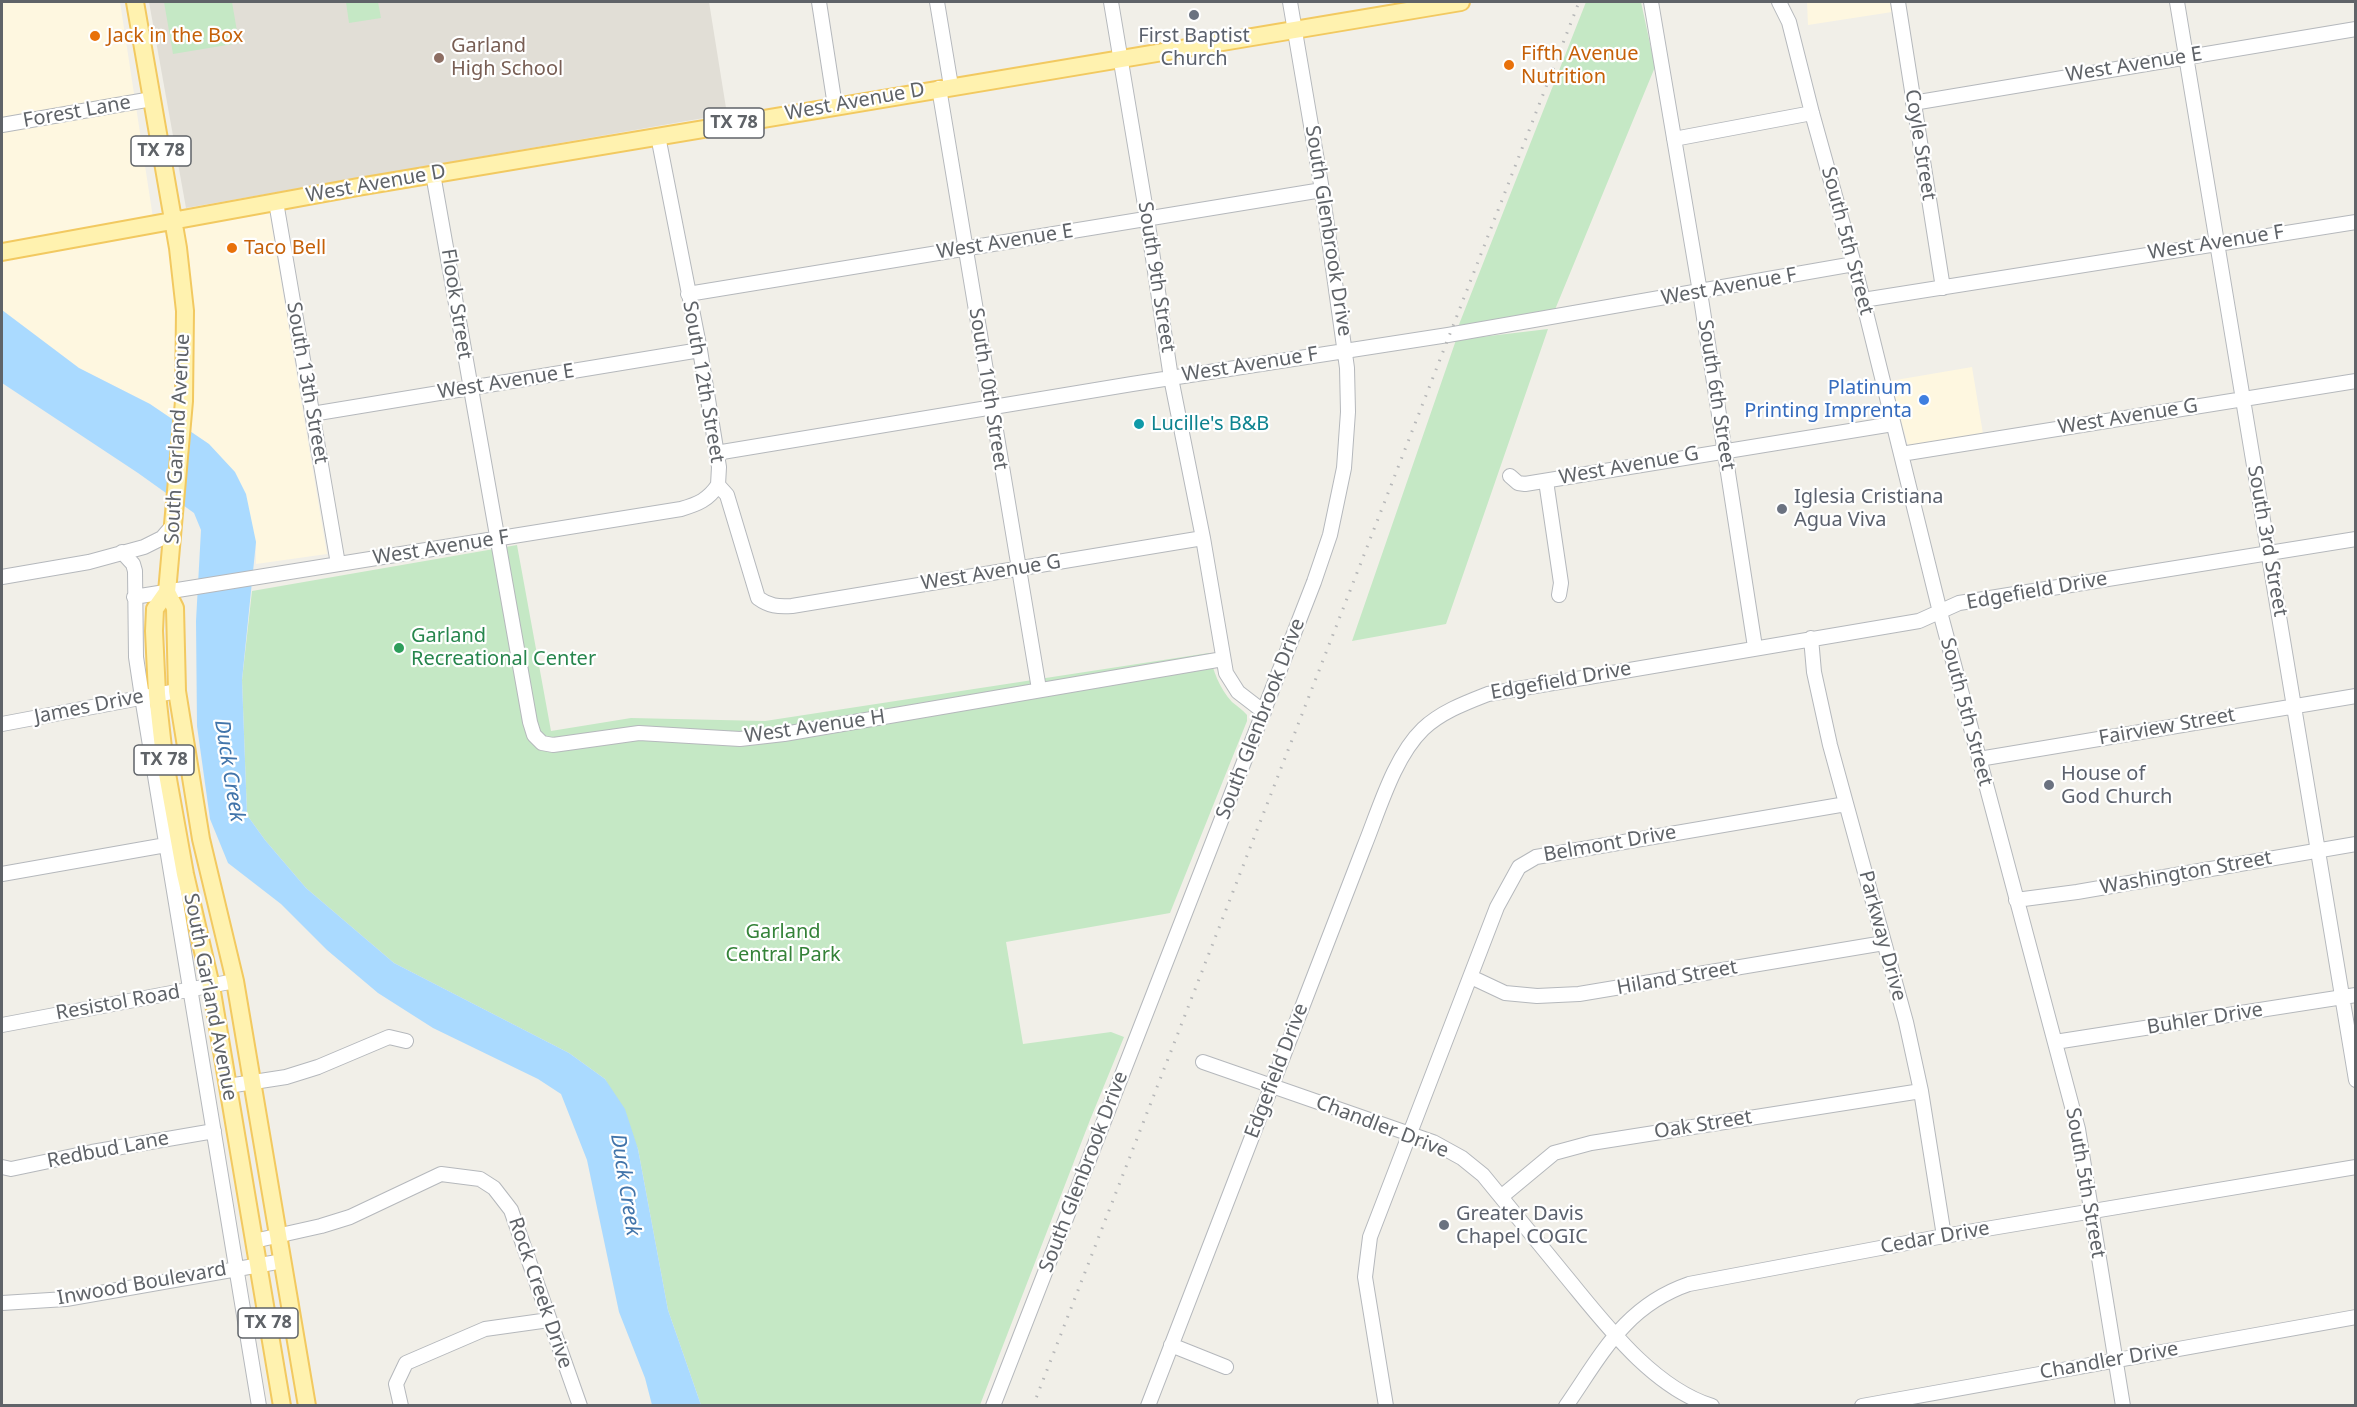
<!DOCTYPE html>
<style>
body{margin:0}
#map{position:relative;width:2357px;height:1407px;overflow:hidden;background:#f1efe8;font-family:"Noto Sans",sans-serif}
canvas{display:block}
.frame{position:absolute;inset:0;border:3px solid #5f6368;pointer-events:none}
</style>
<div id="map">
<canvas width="2357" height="1407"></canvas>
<div class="frame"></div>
</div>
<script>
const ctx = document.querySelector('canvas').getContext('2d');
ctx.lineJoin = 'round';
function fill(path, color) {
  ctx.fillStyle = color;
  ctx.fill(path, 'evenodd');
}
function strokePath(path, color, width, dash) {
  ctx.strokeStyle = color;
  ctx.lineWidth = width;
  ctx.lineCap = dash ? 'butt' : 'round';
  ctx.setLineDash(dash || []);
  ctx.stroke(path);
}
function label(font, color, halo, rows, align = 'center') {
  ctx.font = font + ' "Noto Sans",sans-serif';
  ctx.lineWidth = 4.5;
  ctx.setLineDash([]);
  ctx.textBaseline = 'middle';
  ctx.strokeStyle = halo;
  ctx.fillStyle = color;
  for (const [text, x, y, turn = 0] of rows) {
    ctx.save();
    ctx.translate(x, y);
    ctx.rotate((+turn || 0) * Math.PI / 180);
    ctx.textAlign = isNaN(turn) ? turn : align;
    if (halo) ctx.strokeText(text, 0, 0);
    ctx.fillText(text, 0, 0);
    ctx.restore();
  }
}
const commercial = new Path2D(`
 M2,2h118l35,229 114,-21 58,344 -71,10v-22l-47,-98 -59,-40 -71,-36 -77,-58z
 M1807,2h83l2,10 -84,13z
 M1972,367l11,67 -75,11 -18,-64z`);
const education = new Path2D(`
 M149,2h560l18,112 -541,94z`);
const green = new Path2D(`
 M164,2h68l7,41 -66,11z
 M346,2h32l3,16 -32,5z
 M1586,2h55l14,65 -101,245 -96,15z
 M1548,329l-102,295 -94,17 104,-301z
 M517,545l34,186 80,-13 134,3 444,-68c4,17 10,35 23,49 5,4 11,8 15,13v6l-77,192 -164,29 17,102 88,-12 13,5 -34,83 -110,285h-279l-33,-95 -30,-161 -33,-70 -36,-26 -175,-90 -88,-75 -41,-48 -18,-25 -5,-135 10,-89z`);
const water = new Path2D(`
 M2,310l77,58 71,36 59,40 26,28 11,22 10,48 -14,138 5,135 18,25 41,48 88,75 175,90 36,26 20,30 13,40 30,161 33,95h-49l-7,-27 -26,-66 -32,-152 -26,-66 -23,-15 -105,-51 -55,-35 -51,-43 -46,-46 -53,-41 -18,-44 -13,-93 -1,-105 5,-91 -7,-17 -56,-40 -136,-90z`);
const minor = new Path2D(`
 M819,2l16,104
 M937,2l14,84
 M1111,2l34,203 26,173 32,160 23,135 12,19 26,20
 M1651,2l49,290 55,355
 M1779,2l10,20 23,91 42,151 86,348 138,517 45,277
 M1898,2l45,286
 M2177,2l179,1078
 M939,88l100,601
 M1913,103l443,-74
 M2,125l150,-26
 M658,136l42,214 19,117 -1,18 9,10 31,103c11,8 20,9 34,8l411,-68
 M1674,139l138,-26
 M433,174l97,548 4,13 8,8 11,2 86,-12 101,6 44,-5 439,-75
 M276,202l62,362
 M688,294l634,-104
 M1863,300l493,-78
 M312,414l388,-64
 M716,453l416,-69 316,-49 406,-71
 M1901,454l455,-73
 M1510,476l8,7 7,1 368,-60
 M1546,481l15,102 -2,12
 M122,552l11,12 2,7 1,86 6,40 117,709
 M2,577l87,-15 55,-15 18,-9 12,-14
 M134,597l547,-88c17,-5 27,-9 37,-24
 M1811,638l3,34 16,73 76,277 15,69 23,145
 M2,724l175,-33
 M1979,759l377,-63
 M2,874l164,-29
 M2016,900l61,-8 279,-48
 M1471,977l34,16 32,3 42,-2 305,-51
 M2,1025l233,-44
 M2055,1042l301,-47
 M1203,1062l230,80 29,16 21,17c27,33 54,66 81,99 39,47 87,113 148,132
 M228,1086l58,-9 32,-10 71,-30 17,4
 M2,1167l9,2 81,-17 122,-21
 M1501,1197l53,-44 37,-10 330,-52
 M254,1241l67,-15 29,-9 91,-43 39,5 14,9 17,22 69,196
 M2,1303l64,-4 217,-38
 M1171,1345l55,22
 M401,1406l-5,-22 10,-21 79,-34 64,-9
 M993,1406l321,-824 16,-47 14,-67 4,-56 -1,-44 -25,-178 -32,-188
 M1148,1406l216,-559c15,-37 30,-90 59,-118 18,-17 42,-26 65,-35l431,-73 40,-18 397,-64
 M1386,1406l-21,-129 5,-40 127,-330 22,-40 17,-10 310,-53
 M1566,1406c36,-52 59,-100 123,-122l255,-48 412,-69
 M1862,1406l494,-89`);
const major = new Path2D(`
 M135,2l43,246 7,63 -1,90 -17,191 8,16 2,83 24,148 34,142 72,425
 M2,252l356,-65 1103,-185
 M167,592l-12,17 -1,22 3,63 7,63 21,117 26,112 71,420`);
const rail = new Path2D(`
 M1033,1406l546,-1404`);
const markers = [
 [1194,15,6,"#6b7280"],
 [95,36,6,"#e8710a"],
 [439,58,6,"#8d6e63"],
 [1509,65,6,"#e8710a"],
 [232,248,6,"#e8710a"],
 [1924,400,6,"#3f7fe0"],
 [1139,424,6,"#0f9aa8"],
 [1782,509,6,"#6b7280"],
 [399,648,6,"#2e9e5b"],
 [2049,785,6,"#6b7280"],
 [1444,1225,6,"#6b7280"]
];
const shields = [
 [734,123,60],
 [161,151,60],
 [164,760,60],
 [268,1323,60]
];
const shieldNames = [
 ["TX 78",734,123],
 ["TX 78",161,151],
 ["TX 78",164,760],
 ["TX 78",268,1323]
];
const foodNames = [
 ["Jack in the Box",107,36],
 ["Fifth Avenue",1521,54],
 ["Nutrition",1521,77],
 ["Taco Bell",244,248]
];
const worshipNames = [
 ["First Baptist",1194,36,"center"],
 ["Church",1194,59,"center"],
 ["Iglesia Cristiana",1794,497],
 ["Agua Viva",1794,520],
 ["House of",2061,774],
 ["God Church",2061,797],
 ["Greater Davis",1456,1214],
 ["Chapel COGIC",1456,1237]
];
const educationNames = [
 ["Garland",451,46],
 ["High School",451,69]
];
const streetNames = [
 ["West Avenue E",2134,65,-9],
 ["West Avenue D",855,102,-10],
 ["Forest Lane",77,112,-10],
 ["Coyle Street",1920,145,81],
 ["West Avenue D",376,184,-10],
 ["South Glenbrook Drive",1328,231,81],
 ["South 5th Street",1847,241,75],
 ["West Avenue E",1005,242,-9],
 ["West Avenue F",2216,243,-9],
 ["South 9th Street",1156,277,81],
 ["West Avenue F",1729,287,-10],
 ["Flook Street",456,304,81],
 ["West Avenue F",1250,365,-9],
 ["West Avenue E",506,382,-9],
 ["South 12th Street",703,382,80],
 ["South 13th Street",307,383,80],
 ["South 10th Street",988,389,81],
 ["South 6th Street",1716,395,81],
 ["West Avenue G",2128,417,-9],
 ["South Garland Avenue",178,439,-87],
 ["West Avenue G",1629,466,-10],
 ["South 3rd Street",2267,541,80],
 ["West Avenue F",441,548,-9],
 ["West Avenue G",991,573,-9],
 ["Edgefield Drive",2037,591,-10],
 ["Edgefield Drive",1561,681,-10],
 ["James Drive",89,707,-11],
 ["South 5th Street",1966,712,75],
 ["South Glenbrook Drive",1261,719,-69],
 ["West Avenue H",815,727,-8],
 ["Fairview Street",2167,727,-10],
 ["Belmont Drive",1610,844,-10],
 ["Washington Street",2186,873,-10],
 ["Parkway Drive",1882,936,75],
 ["Hiland Street",1677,978,-10],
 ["South Garland Avenue",210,997,79],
 ["Resistol Road",118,1003,-10],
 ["Buhler Drive",2205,1019,-9],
 ["Edgefield Drive",1277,1071,-69],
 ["Oak Street",1703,1125,-9],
 ["Chandler Drive",1382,1127,21],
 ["Redbud Lane",108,1150,-11],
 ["South Glenbrook Drive",1084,1172,-69],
 ["South 5th Street",2085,1183,80],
 ["Cedar Drive",1935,1238,-10],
 ["Inwood Boulevard",142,1284,-10],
 ["Rock Creek Drive",540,1293,71],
 ["Chandler Drive",2109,1361,-10]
];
const shopNames = [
 ["Platinum",1912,388],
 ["Printing Imprenta",1912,411]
];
const cultureNames = [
 ["Lucille's B&B",1151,424]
];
const leisureNames = [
 ["Garland",411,636],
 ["Recreational Center",411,659]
];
const parkNames = [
 ["Garland",783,932],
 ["Central Park",783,955]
];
const waterNames = [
 ["Duck Creek",229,771,81],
 ["Duck Creek",625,1185,81]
];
fill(commercial, '#fef7e0');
fill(education, '#e1ded6');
fill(green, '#c5e8c5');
fill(water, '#aadaff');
strokePath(minor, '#b5b8bc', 16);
strokePath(major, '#f2c960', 20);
strokePath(minor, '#fff', 14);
strokePath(major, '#fff2af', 16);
strokePath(rail, '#b6b7b8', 3, [1.5, 8]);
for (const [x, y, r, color] of markers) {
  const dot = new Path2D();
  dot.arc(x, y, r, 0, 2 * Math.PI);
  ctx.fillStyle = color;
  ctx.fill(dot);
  strokePath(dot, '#fff', 2);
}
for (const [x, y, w] of shields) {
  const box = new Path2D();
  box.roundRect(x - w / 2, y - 15, w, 30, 4.5);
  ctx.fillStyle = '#fff';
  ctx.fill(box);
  strokePath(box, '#5f6368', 1.5);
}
label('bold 18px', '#5f6368', null, shieldNames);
label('20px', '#c56008', '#fff', foodNames, 'left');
label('20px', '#5b616d', '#fff', worshipNames, 'left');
label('20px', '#785e54', '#fff', educationNames, 'left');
label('20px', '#5f6368', '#fff', streetNames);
label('20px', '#366cbe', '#fff', shopNames, 'right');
label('20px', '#0d838f', '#fff', cultureNames, 'left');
label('20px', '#27864d', '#fff', leisureNames, 'left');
label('20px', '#348238', '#fff', parkNames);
label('italic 21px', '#4174aa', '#fff', waterNames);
</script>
